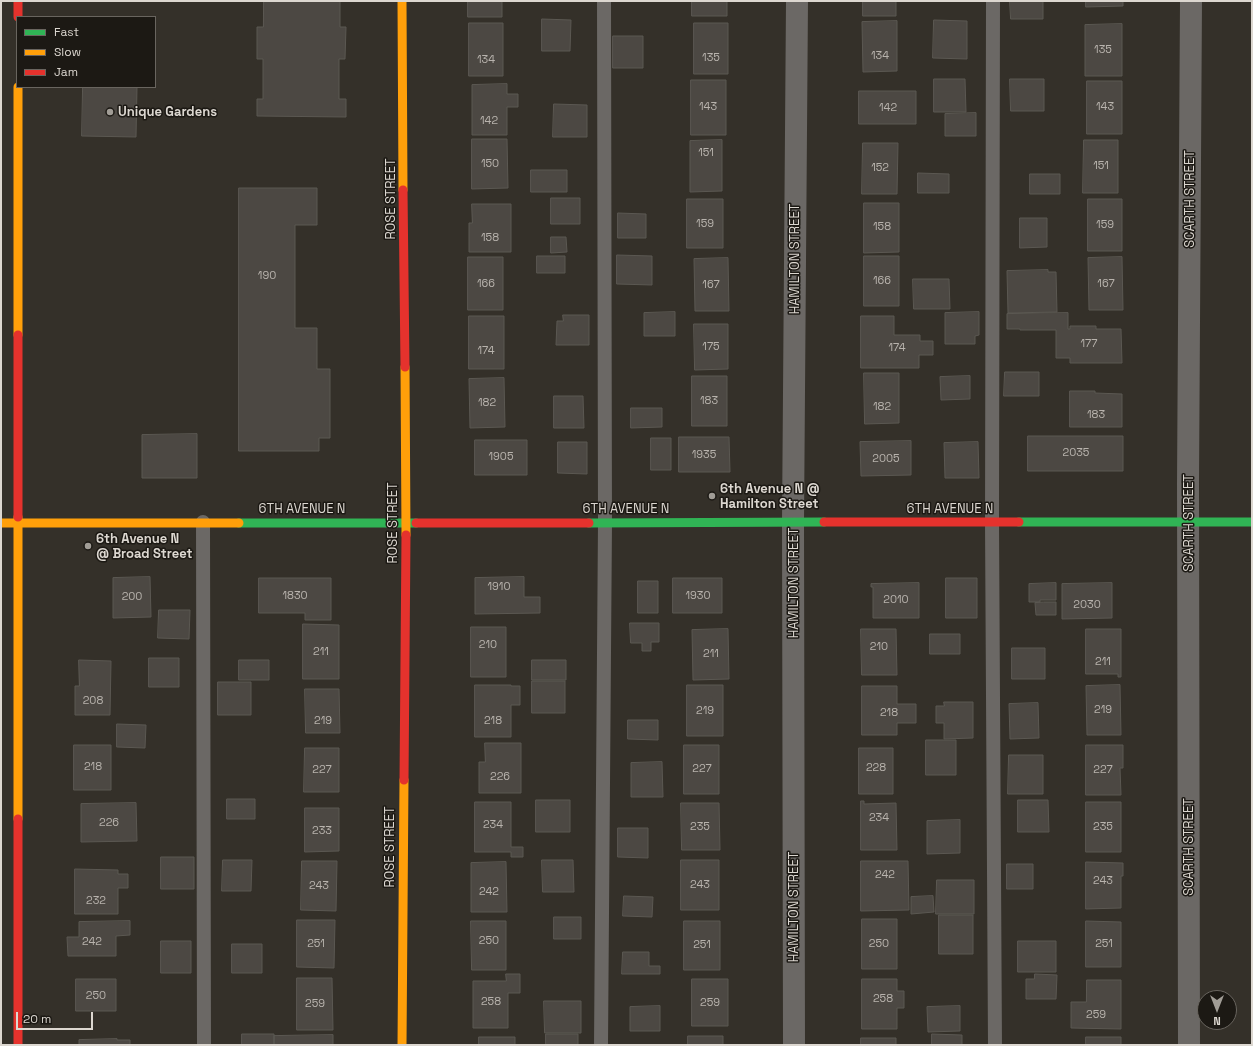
<!DOCTYPE html>
<style>
body{margin:0}
#map{position:relative;width:1253px;height:1046px;overflow:hidden;background:#343029;font-family:"Space Grotesk",sans-serif}
canvas{display:block}
.frame{position:absolute;inset:0;border:2px solid #dcd7d0;pointer-events:none}
.legend{position:absolute;left:16px;top:16px;width:140px;height:72px;box-sizing:border-box;background:#1c1914;border:1px solid #69655f;margin:0;padding:5px 7px;list-style:none;font-size:12px;color:#dcd7d0}
.legend li{display:flex;align-items:center;gap:8px;height:20px}
.legend b{width:20px;border:1px solid #69655f}
.north{position:absolute;left:1197px;top:990px;width:40px;height:40px;box-sizing:border-box;background:#1c1914;border:1px solid #69655f;border-radius:50%;rotate:180deg;font-size:11px;font-weight:700;line-height:16px;text-align:center;color:#dcd7d0}
.north::after{content:'';display:block;margin:auto;width:14px;height:18px;background:#a19d96;clip-path:polygon(50% 0,100% 100%,50% 72%,0 100%)}
.scale{position:absolute;left:16px;top:1012px;width:77px;height:18px;box-sizing:border-box;border:2px solid #dcd7d0;border-top:0;padding-left:5px;font-size:12px;line-height:14px;white-space:nowrap;color:#dcd7d0;-webkit-text-stroke:3px #1c1914;paint-order:stroke}
</style>
<div id="map">
<canvas width="1253" height="1046"></canvas>
<div class="frame"></div>
<ul class="legend">
<li><b style="height:5px;background:#30b455"></b>Fast</li>
<li><b style="height:5px;background:#ff9f0a"></b>Slow</li>
<li><b style="height:5px;background:#e5322d"></b>Jam</li>
</ul>
<div class="north">N</div>
<div class="scale">20 m</div>
</div>
<script>
const ctx = document.querySelector('canvas').getContext('2d');
ctx.lineJoin = 'round';
function fill(path, color) {
  ctx.fillStyle = color;
  ctx.fill(path, 'evenodd');
}
function strokePath(path, color, width, dash) {
  ctx.strokeStyle = color;
  ctx.lineWidth = width;
  ctx.lineCap = dash ? 'butt' : 'round';
  ctx.setLineDash(dash || []);
  ctx.stroke(path);
}
function label(font, color, halo, rows, align = 'center') {
  ctx.font = font + ' "Space Grotesk",sans-serif';
  ctx.lineWidth = 3;
  ctx.setLineDash([]);
  ctx.textBaseline = 'middle';
  ctx.strokeStyle = halo;
  ctx.fillStyle = color;
  for (const [text, x, y, turn = 0] of rows) {
    ctx.save();
    ctx.translate(x, y);
    ctx.rotate((+turn || 0) * Math.PI / 180);
    ctx.textAlign = isNaN(turn) ? turn : align;
    if (halo) ctx.strokeText(text, 0, 0);
    ctx.fillText(text, 0, 0);
    ctx.restore();
  }
}
const building = new Path2D(`
 M264,1h76v26h6l-1,32h-6v40h7v18l-89,-1v-17h6v-40h-6v-32h6z
 M468,1h34v16h-34z
 M692,1h35v15h-35z
 M863,1h33v15h-33z
 M1010,1h33v18h-32z
 M1086,1h37v5l-37,1z
 M542,19l29,1 -1,31h-28z
 M934,20l33,1v38l-34,-1z
 M897,21v50l-34,1 -1,-50z
 M469,23h34v53h-34z
 M694,23h34v51h-34z
 M1122,24v52h-37v-51z
 M613,36h30v32h-30z
 M934,79h31l1,33h-32z
 M1010,79h34v32h-33z
 M691,80h35v55h-35z
 M1087,81h35v53h-35z
 M507,84v10h11v13h-11v28h-35v-50z
 M83,87h54l-1,50 -54,-1z
 M859,91h57v33h-57z
 M554,104l33,1v32h-34z
 M976,113v23h-31v-22z
 M472,139h35l1,49 -36,1z
 M722,140v51l-32,1v-51z
 M1084,140h34v53h-35z
 M863,143h35l-1,51h-35z
 M531,170h36v22h-36z
 M918,173l31,1v19h-31z
 M1030,174h30v20h-30z
 M239,188h78v37h-22v103h22v41h13v69h-11v13h-80z
 M551,198h29v26h-29z
 M687,199h36v49h-36z
 M1088,199h34v52h-34z
 M864,203h35v49l-35,1z
 M472,204h39v48h-42v-29h3z
 M618,213l28,1v24h-28z
 M1020,218h27v29l-27,1z
 M551,237h15l1,15 -16,1z
 M617,255l35,1v29l-35,-1z
 M537,256h28v17h-28z
 M864,256h35v50h-35z
 M468,257h35v53h-35z
 M1122,257l1,53h-34l-1,-52z
 M728,258l1,53h-34l-1,-52z
 M1048,270v2h8l1,40 -49,1 -1,-42z
 M913,279h36l1,30h-36z
 M675,312v24h-31v-23z
 M979,312v23l-4,1v8h-30v-31z
 M1068,313v16h2v-3h26v3h25l1,34h-52v-5h-14v-28h-36v-1h-13v-15z
 M563,315h26v30h-33l1,-24h6z
 M469,316h35v53h-35z
 M861,316h33v19h26v6h13v14h-14v13h-58z
 M694,324h34v45l-33,1z
 M1005,372h34v24h-35z
 M864,373h35v50l-34,1z
 M692,376h35v50h-35z
 M970,376v23l-29,1 -1,-23z
 M504,378l1,49 -35,1 -1,-49z
 M1070,391h25v2l27,1v33h-52z
 M554,396h29l1,32h-30z
 M631,408h31v19l-31,1z
 M197,434v44h-55v-43z
 M1028,436h95v35h-95z
 M679,437h50l1,35h-51z
 M651,438h20v32h-20z
 M475,440h52v35h-52z
 M911,441v34l-50,1 -1,-34z
 M558,442h29v32l-29,-1z
 M978,442l1,36h-34l-1,-35z
 M150,577l1,40 -38,1v-40z
 M524,577v20h16v16l-65,1v-36z
 M259,578h72v42h-26v-7h-46z
 M673,578h49v35h-49z
 M946,578h31v40h-31z
 M638,581h20v32h-20z
 M919,583v35h-46v-31h-2v-3z
 M1056,583v17h-16v2h-11v-18z
 M1112,583v35l-50,1v-35z
 M1044,602h12v13h-20l-1,-12z
 M159,610h31l-1,29 -31,-1z
 M630,623h29v19h-8v9h-9v-8h-11z
 M303,624l36,1v54h-36z
 M471,627h35v50h-35z
 M728,629l1,50 -36,1 -1,-50z
 M861,629h35l1,46h-35z
 M1086,629h35v48h-3v-3h-32z
 M930,634h30v20h-30z
 M1012,648h33v31h-33z
 M149,658h30v29h-30z
 M79,660l32,1 -1,54h-35v-29h4z
 M239,660h30v20h-30z
 M532,660h34v20h-34z
 M532,681h33v32h-33z
 M218,682h33v33h-33z
 M475,685h36v1h9v19h-9v32h-36z
 M687,685h36v51h-36z
 M1120,685l1,50h-34l-1,-49z
 M862,686h35v18h19v19h-19v12h-35z
 M305,689h34l1,44h-34z
 M944,702h29v36l-29,1v-16h-8v-17h8z
 M1038,703l1,35 -29,1 -1,-35z
 M628,720h30v20l-30,-1z
 M117,724l29,1 -1,23 -28,-1z
 M926,740h30v35h-30z
 M485,743h36v50h-42v-31h6z
 M74,745h37v45h-37z
 M684,745h35v49h-35z
 M1086,745h37v23h-3l1,27h-35z
 M305,748h34v44h-35z
 M859,748h34v46h-34z
 M1009,755h34v39h-35z
 M662,762l1,35h-32v-34z
 M227,799h28v20h-28z
 M536,800h34v32h-34z
 M1018,800h30l1,32h-31z
 M861,801h3v3l32,-1 1,47h-36z
 M475,802h36v45h12v10h-12v-5h-36z
 M1086,802h35v50h-35z
 M136,803l1,38 -56,1v-38z
 M681,803h38l1,47h-38z
 M305,808h34v43l-34,1z
 M960,820v33l-33,1v-33z
 M618,828h30v30l-30,-1z
 M161,857h33v32h-33z
 M223,860h29l-1,31h-29z
 M542,860h31l1,32h-31z
 M681,860h38v50h-38z
 M302,861h35l-1,50 -35,-1z
 M861,861h47l1,49 -48,1z
 M506,862l1,50h-36v-49z
 M1086,862l37,1v13h-2v32l-35,1z
 M1007,864h26v25h-26z
 M75,869l43,1v4h10v14h-10v26h-43z
 M937,880h37v34h-38z
 M624,896l29,1 -1,20 -29,-1z
 M933,896l1,16 -23,2v-17z
 M939,915h34v39h-34z
 M554,917h27v22h-27z
 M862,919h35v50h-35z
 M297,920h38l-1,48 -37,-1z
 M130,921v14l-14,1v20h-48l-1,-19h12v-15z
 M471,921h35v49h-34z
 M684,921h36v49h-36z
 M1086,921l35,1v45h-35z
 M161,941h30v32h-30z
 M1018,941h38v31h-38z
 M232,944h30v29h-30z
 M623,952h26v14h11v8h-38z
 M506,974h14v19h-12v35h-35v-47h33z
 M1035,974l22,1 -1,24h-30v-20h8z
 M297,978h35l1,52h-36z
 M76,979h40v32h-40z
 M692,979h36v47h-36z
 M862,979h35v12h7v17h-7v21h-35z
 M1087,980h34v49l-50,-1v-26h15z
 M544,1001h37v32h-36z
 M660,1006v25h-30v-24z
 M960,1006v25l-32,1 -1,-25z
 M242,1034h32v11h-32z
 M546,1034h32v11h-32z
 M932,1034l30,1v10h-30z
 M333,1035v10h-59v-9z
 M688,1036h35v9h-35z
 M479,1037h36v8h-36z
 M1086,1037h35v8h-35z
 M861,1038h35v7h-35z
 M117,1039v1h13v5h-51v-5z`);
const lane = new Path2D(`
 M993,1l-1,521 3,523
 M203,522l1,523
 M601,1045l4,-523 -1,-521`);
const street = new Path2D(`
 M794,1045l-1,-523 4,-521
 M1189,1045l-1,-562 3,-482`);
const fast = new Path2D(`
 M1019,522h233
 M239,523h177
 M589,523l235,-1`);
const slow = new Path2D(`
 M402,1l1,189
 M18,87v248
 M405,367l1,168
 M18,517v302
 M1,523h238
 M402,1045l2,-265`);
const jam = new Path2D(`
 M18,1v16
 M403,190l2,177
 M18,335v182
 M824,522h195
 M416,523h173
 M404,780l2,-245
 M18,819v226`);
const markers = [
 [110,112,4,"#a19d96"],
 [712,496,4,"#a19d96"],
 [88,546,4,"#a19d96"]
];
const numberNames = [
 ["135",1103,50],
 ["134",880,56],
 ["135",711,58],
 ["134",486,60],
 ["143",708,107],
 ["143",1105,107],
 ["142",888,108],
 ["142",489,121],
 ["151",706,153],
 ["150",490,164],
 ["151",1101,166],
 ["152",880,168],
 ["159",705,224],
 ["159",1105,225],
 ["158",882,227],
 ["158",490,238],
 ["190",267,276],
 ["166",882,281],
 ["166",486,284],
 ["167",1106,284],
 ["167",711,285],
 ["177",1089,344],
 ["175",711,347],
 ["174",897,348],
 ["174",486,351],
 ["183",709,401],
 ["182",487,403],
 ["182",882,407],
 ["183",1096,415],
 ["2035",1076,453],
 ["1935",704,455],
 ["1905",501,457],
 ["2005",886,459],
 ["1910",499,587],
 ["1830",295,596],
 ["1930",698,596],
 ["200",132,597],
 ["2010",896,600],
 ["2030",1087,605],
 ["210",488,645],
 ["210",879,647],
 ["211",321,652],
 ["211",711,654],
 ["211",1103,662],
 ["208",93,701],
 ["219",1103,710],
 ["219",705,711],
 ["218",889,713],
 ["219",323,721],
 ["218",493,721],
 ["218",93,767],
 ["228",876,768],
 ["227",702,769],
 ["227",322,770],
 ["227",1103,770],
 ["226",500,777],
 ["234",879,818],
 ["226",109,823],
 ["234",493,825],
 ["235",700,827],
 ["235",1103,827],
 ["233",322,831],
 ["242",885,875],
 ["243",1103,881],
 ["243",700,885],
 ["243",319,886],
 ["242",489,892],
 ["232",96,901],
 ["250",489,941],
 ["242",92,942],
 ["251",316,944],
 ["250",879,944],
 ["251",1104,944],
 ["251",702,945],
 ["250",96,996],
 ["258",883,999],
 ["258",491,1002],
 ["259",710,1003],
 ["259",315,1004],
 ["259",1096,1015]
];
const poiNames = [
 ["Unique Gardens",118,112],
 ["6th Avenue N @",720,489],
 ["Hamilton Street",720,504],
 ["6th Avenue N",96,539],
 ["@ Broad Street",96,554]
];
const streetNames = [
 ["ROSE STREET",391,199,-90],
 ["SCARTH STREET",1190,199,-90],
 ["HAMILTON STREET",795,259,-90],
 ["6TH AVENUE N",302,509],
 ["6TH AVENUE N",626,509],
 ["6TH AVENUE N",950,509],
 ["ROSE STREET",393,523,-90],
 ["SCARTH STREET",1189,523,-90],
 ["HAMILTON STREET",794,583,-90],
 ["ROSE STREET",390,847,-90],
 ["SCARTH STREET",1189,847,-90],
 ["HAMILTON STREET",794,907,-90]
];
fill(building, '#4c4843');
strokePath(building, '#5b5852', 1);
strokePath(lane, '#6b6865', 14);
strokePath(street, '#6b6865', 22);
strokePath(fast, '#30b455', 9);
strokePath(slow, '#ff9f0a', 9);
strokePath(jam, '#e5322d', 9);
for (const [x, y, r, color] of markers) {
  const dot = new Path2D();
  dot.arc(x, y, r, 0, 2 * Math.PI);
  ctx.fillStyle = color;
  ctx.fill(dot);
  strokePath(dot, '#1c1914', 1.5);
}
label('11px', '#b8b3ad', null, numberNames);
label('bold 13px', '#dcd7d0', '#1c1914', poiNames, 'left');
label('13px', '#dcd7d0', '#1c1914', streetNames);
</script>
